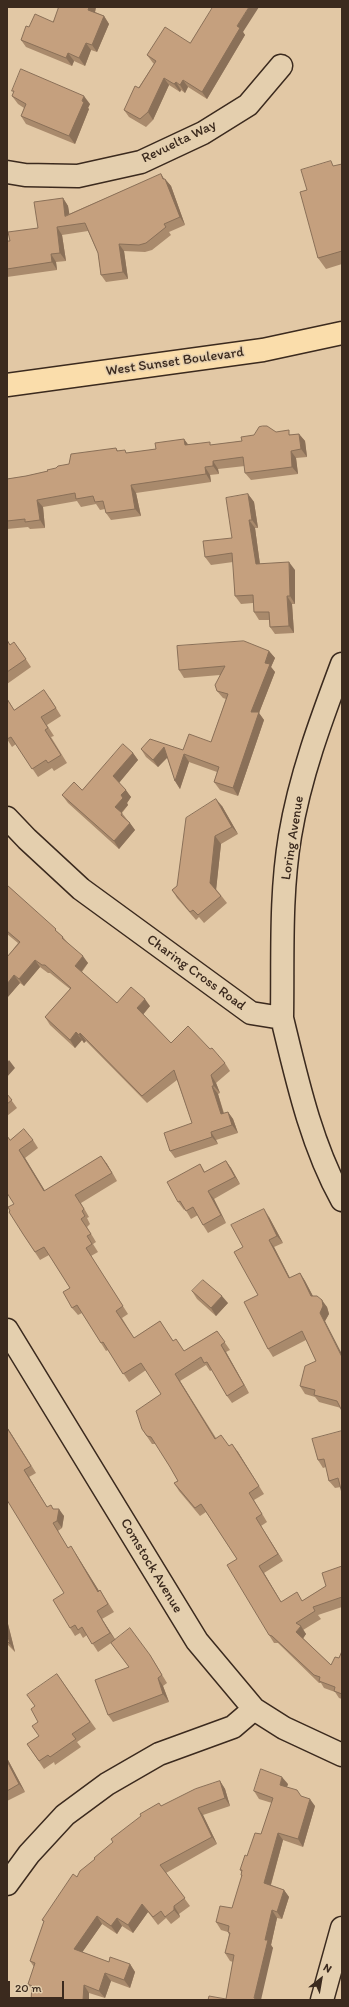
<!DOCTYPE html>
<style>
body{margin:0}
#map{position:relative;width:349px;height:2007px;overflow:hidden;background:#e2c8a5;font-family:Itim,sans-serif}
canvas{display:block}
.frame{position:absolute;inset:0;border:8px solid #3b2a1e;pointer-events:none}
.north{position:absolute;left:301px;top:1959px;width:40px;height:40px;-webkit-text-stroke:3px #e4cfae;paint-order:stroke;rotate:31deg;font-size:11px;font-weight:700;line-height:16px;text-align:center;color:#3b2a1e}
.north::after{content:'';display:block;margin:auto;width:14px;height:18px;background:#3b2a1e;clip-path:polygon(50% 0,100% 100%,50% 72%,0 100%)}
.scale{position:absolute;left:8px;top:1981px;width:56px;height:18px;box-sizing:border-box;border:2px solid #3b2a1e;border-top:0;padding-left:5px;font-size:12px;line-height:14px;white-space:nowrap;color:#3b2a1e;-webkit-text-stroke:3px #e4cfae;paint-order:stroke}
</style>
<div id="map">
<canvas width="349" height="2007"></canvas>
<div class="frame"></div>
<div class="north">N</div>
<div class="scale">20 m</div>
</div>
<script>
const ctx = document.querySelector('canvas').getContext('2d');
ctx.lineJoin = 'round';
function strokePath(path, color, width, dash) {
  ctx.strokeStyle = color;
  ctx.lineWidth = width;
  ctx.lineCap = dash ? 'butt' : 'round';
  ctx.setLineDash(dash || []);
  ctx.stroke(path);
}
function fill(path, color) {
  ctx.fillStyle = color;
  ctx.fill(path, 'evenodd');
}
function label(font, color, halo, rows, align = 'center') {
  ctx.font = font + ' Itim,sans-serif';
  ctx.lineWidth = 3;
  ctx.setLineDash([]);
  ctx.textBaseline = 'middle';
  ctx.strokeStyle = halo;
  ctx.fillStyle = color;
  for (const [text, x, y, turn = 0] of rows) {
    ctx.save();
    ctx.translate(x, y);
    ctx.rotate((+turn || 0) * Math.PI / 180);
    ctx.textAlign = isNaN(turn) ? turn : align;
    if (halo) ctx.strokeText(text, 0, 0);
    ctx.fillText(text, 0, 0);
    ctx.restore();
  }
}
const minor = new Path2D(`
 M7,172l18,3 53,1 63,-14 62,-29 45,-28 33,-39
 M7,818l20,21 54,50 170,124 31,5c15,62 29,126 60,182
 M282,1018c1,-61 -2,-122 8,-182 10,-60 31,-116 52,-172
 M7,1330l190,311 57,68 30,19 58,27
 M7,1884l22,-30 36,-39 42,-31 52,-30 74,-27 21,-18
 M322,2000l20,-72`);
const major = new Path2D(`
 M7,385l256,-35 79,-17`);
const wall = new Path2D(`
 M59,7h37l-1,5 9,4 5,8 -12,28 -6,-2 -6,16 -11,-5 -2,5 -46,-19 -5,-7 8,-13 24,-5z
 M243,32l2,3 -38,64 -19,-12 -3,6 -4,-3 -1,2 -11,-7 -16,35 -7,7 -17,-10 -5,-7 30,-46 -1,-1 -6,-8 43,-12z
 M12,91l78,13 -2,4 1,1 -14,35 -49,-20 -5,-8 3,-8 -6,-4 -6,-8 2,-4z
 M342,164v100l-16,5 -8,-11 -11,-68 28,-24z
 M161,174l3,5h1l6,7 14,39 -16,7 2,3 -19,15 -7,2 -21,-1 4,28 -22,3 -5,-7 -3,-22 -10,-22 -26,4 4,26 -10,1 1,8 -50,7v-36h3l28,-13 25,-30 5,8 1,8z
 M276,432l16,3 7,-1 6,7 2,16 -11,1 2,16 -47,6 -6,-7v-7l-27,3 1,5 -9,1 1,7 -75,11 5,23 -30,4 -5,-7 -1,-4 -5,1 -4,-6 -15,3 -4,-6 -34,6 2,21 -15,1 -2,-2 -21,2v-50l19,-3 22,-5 68,-23 2,3 10,2 28,-4 28,-10 4,6h24l30,-4z
 M248,494l6,8 4,26h-3l5,36 35,6v34h-3l2,29 -19,1 -5,-7 -1,-7h-10l-5,-8 -1,-9 -12,1 -6,-8 -2,-34 -22,3 -6,-8 27,-19z
 M7,639l3,6 10,5 11,17 -24,17z
 M269,651l6,7 -4,9 4,5 -16,41 5,7 -26,76 -18,-6 -6,-8 3,-10 -28,-10 -9,27 -5,-8 -8,-24 -9,10 -12,-10 -5,-8 42,1 28,-8 15,-43 -3,-1 -6,-7 3,-16 -36,3 -5,-8z
 M7,698l7,12 36,-12 11,18 -14,9 7,11 -3,1 16,26 -13,8 -2,-3 -14,9 -22,-33 -4,3 -5,-8z
 M133,753l5,7 -19,23 12,14 -4,6 1,2 -6,8 13,17 -16,19 -51,-46 -6,-8 20,-5z
 M222,806l16,28 -17,10 -5,45 11,14 -23,20 -5,-6 -3,3 -19,-22 -5,-8 5,-4z
 M7,885l56,52 4,5 21,21 -6,9 35,31 33,3 -7,8 28,29 39,6 15,14 5,8 -14,12 4,10 -2,1 6,19 4,-1 5,7 5,14 -22,7 2,4 -43,14 -5,-7 22,-28 -15,-43 -30,23 -61,-62 -2,2 -2,-3 -7,8 -25,-23 -5,-8 25,-28 -20,-16h-2l-8,-6 -16,19 -4,-3 -13,15v-41l11,-14 -11,-9z
 M7,1094l10,14 -10,8z
 M10,1140h23l5,8 -13,10 20,33 56,-35 6,8 10,17 -36,22 8,14 -2,1 3,6 -3,3 9,15 -3,2 5,8 -7,4 37,58 -6,4 12,20 26,-17 13,20 11,10 33,-20 13,19 -4,2 23,41 -17,10 -5,-7 -15,-26 -2,1 -4,-6 -26,16 36,57 13,8 9,6 26,42 -10,6 13,22 -6,4 22,35 -19,12 17,29 21,-1 24,-15 16,-20v41l-24,8 3,4 -18,11 3,4 -3,4 28,27 8,-7 3,-7v48l-3,-1 -4,-6 -11,-4 -3,-5h-2l-41,-40h-4l-5,-8 -32,-76 -31,-47 -6,4 -21,-25 -5,-8 4,-2 -8,-14 -14,-23h-4l-10,-15 19,-35 -15,-24 -17,12 -21,-32 -2,1 -5,-8 -19,-30 -4,2 -6,-7 -2,-20 -21,-33 -9,5 -17,-26 -13,-23 4,-7z
 M226,1161l5,7 9,16 -26,15 12,24 -18,10 -5,-8 -5,-10 -7,4 -6,-10 -1,1 -6,-8 22,-38 5,8z
 M269,1217l14,26 -9,4 16,31 10,-5 5,8 8,15 14,11 2,7 -4,7 16,87 -22,-6 -4,-5 -10,-3 -5,-8 16,-25 -10,-21 -33,17 -5,-8 -10,-54 -15,-48z
 M192,1291l36,12 -12,13 -19,-17z
 M7,1427l29,46 -7,4 18,30 7,2 10,7 -2,12 -4,3 10,17 8,6 23,37 1,-1 14,22 -12,7 13,20 35,16 5,8 12,20 -4,3 6,16 -56,20 -5,-7 21,-48 -18,-24 -13,9 -11,-17 -4,3 -3,-5 -5,3 -5,-8 -6,-35z
 M342,1431l-1,56 -6,1 -6,-7 -3,-14 -3,1 -5,-8z
 M7,1620l8,32 -8,-8z
 M57,1674l39,55 -19,13 4,5 -26,18 -1,-3 -10,7 -17,-25 12,-8 -1,-14 -3,-16z
 M7,1758l18,34 -18,9z
 M220,1781l5,8 5,17 -27,9 14,29 -51,29 24,33 -11,8 1,3 -9,7 -5,-6 -8,7 -10,-13 -15,21 -11,-7 -5,8 -15,-10 -20,28 27,10 21,2 5,8 -5,16 -19,-7 -6,17 -16,-5v7h-58l1,-10 -4,-6 6,-17 -4,-6 14,-39 -2,-2 35,-43 18,-18 66,-53z
 M288,1784l-1,3 14,9 14,10 -12,41 -20,-7 -12,45 13,5 5,7 -7,22 -5,-1 -6,27 2,3 -47,51 7,-37 -3,-1 -5,-8 4,-18 -1,-3 -7,-2 -5,-8 16,-14 10,-31 -1,-2 1,-3 -2,-2 7,-14 14,-22 11,-31 -13,-4 -5,-8z`);
const shadedWall = new Path2D(`
 M89,7h7l-2,10 -6,-7z
 M249,7h10l-16,25 2,3 -38,64 -5,-7 35,-66z
 M104,16l5,8 -12,28 -5,-7z
 M86,43l5,7 -6,16 -6,-8z
 M68,53l6,8 -2,5 -6,-8z
 M164,78l5,7 -16,35 -5,-8z
 M183,80l5,7 -3,6 -5,-8z
 M176,82l5,8 -1,2 -6,-8z
 M84,96l6,8 -2,4 1,1 -14,35 -6,-8z
 M161,174l5,8 -1,-3 6,7 14,39 -5,-8z
 M63,198l5,8 3,17 -6,-7z
 M57,227l5,8 4,26 -6,-8z
 M119,244l5,7 4,28 -5,-7z
 M51,254l5,8 1,8 -5,-8z
 M299,434l6,7 2,16 -6,-8z
 M184,439l6,8 -5,-2z
 M291,451l5,7 2,16 -6,-7z
 M213,461l5,8 1,5 -6,-8z
 M205,467l5,8 1,7 -5,-8z
 M131,485l5,8 5,23 -6,-7z
 M248,494l6,8 4,26 -6,-8z
 M37,500l6,7 2,21 -5,-8z
 M249,520l6,8 6,44 -5,-8z
 M289,562l6,8v34l-5,-8z
 M287,596l5,8 2,29 -5,-7z
 M269,651l6,7 -4,9 4,5 -16,41 5,7 -26,76 -5,-8 18,-76 14,-49z
 M164,747l6,8 -12,12 -5,-7z
 M133,753l5,7 -20,24 -5,-8z
 M184,754l5,8 -9,27 -5,-8z
 M126,790l5,7 -4,6 1,2 -8,9 -5,-7 6,-12z
 M216,799l6,7 16,28 -6,-7z
 M130,823l5,7 -16,19 -5,-8z
 M215,836l6,8 -5,47 -6,-8z
 M83,956l5,7 -8,10 -5,-7z
 M35,960l5,7 -16,19 -5,-7z
 M14,975l6,8 -13,15v-14z
 M145,999l5,7 -8,10 -5,-8z
 M76,1032l6,8 -7,8 -5,-8z
 M80,1033l6,8 -2,2 -5,-8z
 M9,1060l6,8 -8,9v-14z
 M211,1075l5,8 4,10 -6,-7z
 M212,1086l6,8 8,28 -5,-8z
 M228,1112l5,7 5,14 -6,-8z
 M211,1132l5,8 2,4 -6,-7z
 M19,1150l6,8 25,41 -6,-8z
 M101,1156l6,8 10,17 -5,-8z
 M226,1161l5,7 9,16 -5,-7z
 M208,1191l6,8 12,24 -5,-8z
 M264,1209l5,8 14,26 -6,-7z
 M269,1240l5,7 20,39 -5,-8z
 M300,1273l5,8 12,23 -6,-8z
 M222,1296l6,7 -12,13 -5,-8z
 M322,1300l5,7 2,7 -4,7 17,33v3l-22,-44z
 M221,1345l5,7 23,41 -5,-8z
 M175,1374l5,7 40,65 -5,-7z
 M7,1427l29,46 -29,-45z
 M232,1444l6,8 26,42 -5,-8z
 M24,1470l5,7 23,38 -5,-8z
 M59,1509l5,7 -2,12 -5,-7z
 M256,1518l5,8 22,35 -5,-7z
 M71,1546l5,8 28,45 -6,-7z
 M259,1566l5,7 22,37 -5,-8z
 M97,1611l5,8 14,22 -6,-8z
 M7,1620l8,32 -5,-8 -3,-11z
 M301,1626l5,8 -4,6 -6,-8z
 M158,1678l5,8 6,16 -6,-8z
 M7,1758l18,34 -6,-8 -12,-23z
 M282,1777l6,7 -3,8 -5,-7z
 M220,1781l5,8 5,17 -5,-8z
 M310,1799l5,7 -12,41 -5,-8z
 M198,1808l5,7 14,29 -5,-7z
 M278,1833l5,7 -14,51 -5,-8z
 M284,1890l5,7 -7,22 -5,-7z
 M142,1904l6,8 -15,21 -5,-8z
 M174,1906l5,8 1,3 -6,-7z
 M272,1910l5,8 -6,27 2,3 -12,52h-6l-1,-2 11,-58z
 M97,1916l5,8 -23,33 -5,-8z
 M117,1918l5,8 -5,8 -6,-8z
 M130,1964l5,8 -5,16 -6,-8z
 M105,1973l6,8 -6,17 -6,-7z
 M84,1985l5,8v7h-6z`);
const building = new Path2D(`
 M59,7h30l-1,3 16,6 -12,29 -6,-2 -7,15 -11,-5 -2,5 -45,-18 5,-14 3,1 6,-13 18,8z
 M213,7h36l-12,19 3,2 -38,64 -19,-12 -3,5 -4,-3 -2,2 -10,-6 -16,34 -8,7 -16,-9 11,-24 4,2 17,-27 -9,-6 18,-28 25,16z
 M21,69l63,27 -2,5 2,1 -15,34 -48,-20 5,-12 -14,-8 2,-5h-2z
 M331,161l2,5 9,-2v87l-24,7 -18,-66 7,-2 -6,-20z
 M161,174l2,5h2l15,38 -16,7 2,3 -20,16 -7,2 -20,-1 4,28 -22,3 -3,-22 -13,-30 -28,4 3,26 -9,1 1,8 -45,7v-28h3l-2,-9 30,-4 -4,-26 29,-4 2,18z
 M263,426h4l9,6 13,-2v5l10,-1 2,15 -10,2 1,16 -47,6 -2,-16 -30,4v5l-8,1 1,7 -75,11 4,24 -29,4 -3,-12 -8,1 -2,-6 -17,3 -1,-6 -38,7 3,20 -15,2v-3l-18,2v-42l19,-3 22,-5 -1,-1 9,-2 2,-2 11,-2 2,-10 45,-6 1,3 8,-1 1,3 30,-4 -1,-6 29,-4 1,6 25,-3v3l32,-4 -1,-4 13,-2 5,-8z
 M248,494l4,26h-3l7,44 33,-2 1,34h-3l2,30 -19,1 -1,-15h-15l-1,-17 -18,1 -3,-43 -27,4 -2,-16 29,-3 -6,-40z
 M7,640l3,5 4,-3 12,17 -19,13z
 M244,641l25,10 -4,12 5,1 -19,48h8l-26,76 -19,-6 5,-15 -35,-13 -9,27 -11,-34 -11,13 -12,-11 9,-10 33,11 6,-16 22,8 17,-48 -11,-3 -2,-6 10,-19 -46,4 -2,-24z
 M44,690l12,18 -15,9 7,11 -3,2 16,25 -13,8 -2,-3 -14,9 -21,-32 -4,2v-40l7,11z
 M123,744l10,9 -20,23 13,14 -5,5 2,3 -8,9 7,6 -1,2 9,8 -16,18 -52,-46 12,-13 8,8z
 M216,799l16,28 -17,9 -5,47 11,13 -23,19 -5,-5 -3,2 -18,-22 5,-4 9,-68z
 M7,885l49,44 -1,1 8,7 -1,1 21,18 -8,10 42,37 14,-16 14,12 -8,9 34,35 17,-17 22,23 2,-1 13,15 -14,12 3,11h-2l9,28 7,-2 4,13 -21,7 1,5 -42,14 -6,-18 28,-10 -18,-53 -32,26 -62,-63 -1,2 -3,-3 -6,8 -25,-23 26,-29 -26,-23h-3l-7,-5 -16,19 -5,-4 -7,9v-27l13,-15 -13,-11z
 M7,1094l5,6 -5,4z
 M24,1129l9,11 -14,10 25,41 57,-35 11,17 -37,22 9,14 -2,2 3,5 -4,3 10,15 -4,2 5,8 -6,4 37,58 -7,5 18,27 26,-17 13,20 3,-2 8,12 33,-20 8,11 -4,3 23,40 -17,11 -20,-34 -3,1 -3,-6 -26,17 40,65 6,-4 8,11 3,-2 27,42 -10,7 13,21 -6,4 22,36 -19,12 22,36 16,-10 5,9 24,-15 -4,-13 20,-7v31l-29,10 2,4 -19,12 5,3 -5,6 35,33 4,-8 4,1 3,-7v43l-8,-3 1,-4 -16,-6 1,-4 -6,-2 -42,-39 -3,-1 -42,-70 10,-6 -36,-55 -6,4 -21,-25 4,-2 -8,-14 -19,-30 -4,-1 -5,-7 -6,-18 25,-17 -20,-31 -18,11 -20,-32 -2,1 -24,-38 -5,3 -9,-16 7,-4 -26,-41 -9,5 -12,-18 -14,-22 1,-1 -2,-4 6,-3 -7,-11v-57l3,4z
 M226,1161l9,16 -27,14 13,24 -18,10 -10,-18 -7,4 -6,-10 -2,1 -11,-20 33,-18 4,8z
 M264,1209l13,27 -8,4 20,38 11,-5 11,23h6l5,4 1,6 -3,7 22,44v54l-5,-10 -23,-6 1,-5 -15,-4 5,-20 11,-5 -14,-30 -34,18 -24,-47 14,-7 -24,-43 9,-5 -12,-22z
 M203,1280l19,16 -11,12 -19,-17z
 M7,1428l24,38 -7,4 23,37 4,-2 2,4h6l-2,12 -4,2 15,25 3,-2 27,46 2,-2 8,14 -11,7 13,22 -18,11 -10,-17 -4,3 -3,-5 -5,3 -17,-28 11,-7 -57,-93z
 M342,1431v62l-4,-15 -9,3 -5,-22 -6,1 -6,-21z
 M130,1628l20,27 12,20 -4,3 5,16 -55,21 -13,-35 34,-13 -18,-24z
 M7,1633l3,11 -3,-3z
 M57,1674l33,48 -18,12 4,5 -26,18 -2,-2 -9,6 -12,-17 12,-8 -7,-10 6,-4 -7,-13 4,-3 -8,-11z
 M7,1761l12,23 -12,7z
 M261,1769l21,8 -2,8 17,5 4,6 9,3 -12,40 -20,-6 -14,50 20,7 -7,22 -5,-2 -7,30h3l-14,58 2,1v1h-48l1,-4 17,3 8,-44 -9,-2 5,-20 -2,-1 1,-6 -13,-4 4,-16 12,2 10,-33h-1l1,-5h-2l5,-15 2,1 8,-23 6,1 12,-36 -19,-7z
 M220,1781l5,17 -27,10 14,29 -52,28 25,33 -11,8v4l-9,7 -4,-6 -8,6 -11,-13 -14,21 -11,-7 -6,8 -14,-10 -23,33 35,13 1,-5 20,7 -6,16 -19,-7 -6,18 -15,-6 -1,15h-52l1,-14 -4,-2 7,-21 -5,-2 14,-40 -2,-1 31,-46 4,3 3,-6 15,-12 -1,-1 19,-16 -2,-3 30,-23 -1,-2 19,-11 2,3 34,-17z`);
const streetNames = [
 ["Revuelta Way",179,142,-26],
 ["West Sunset Boulevard",175,362,-8],
 ["Loring Avenue",293,838,-81],
 ["Charing Cross Road",196,973,36],
 ["Comstock Avenue",151,1566,59]
];
strokePath(minor, '#3b2a1e', 25);
strokePath(major, '#3b2a1e', 25);
strokePath(minor, '#e4cfae', 22);
strokePath(major, '#faddab', 22);
fill(wall, '#a98a6c');
fill(shadedWall, '#8a7058');
fill(building, '#c5a07e');
strokePath(building, '#8a7058', 1);
label('14px', '#3b2a1e', '#e4cfae', streetNames);
</script>
